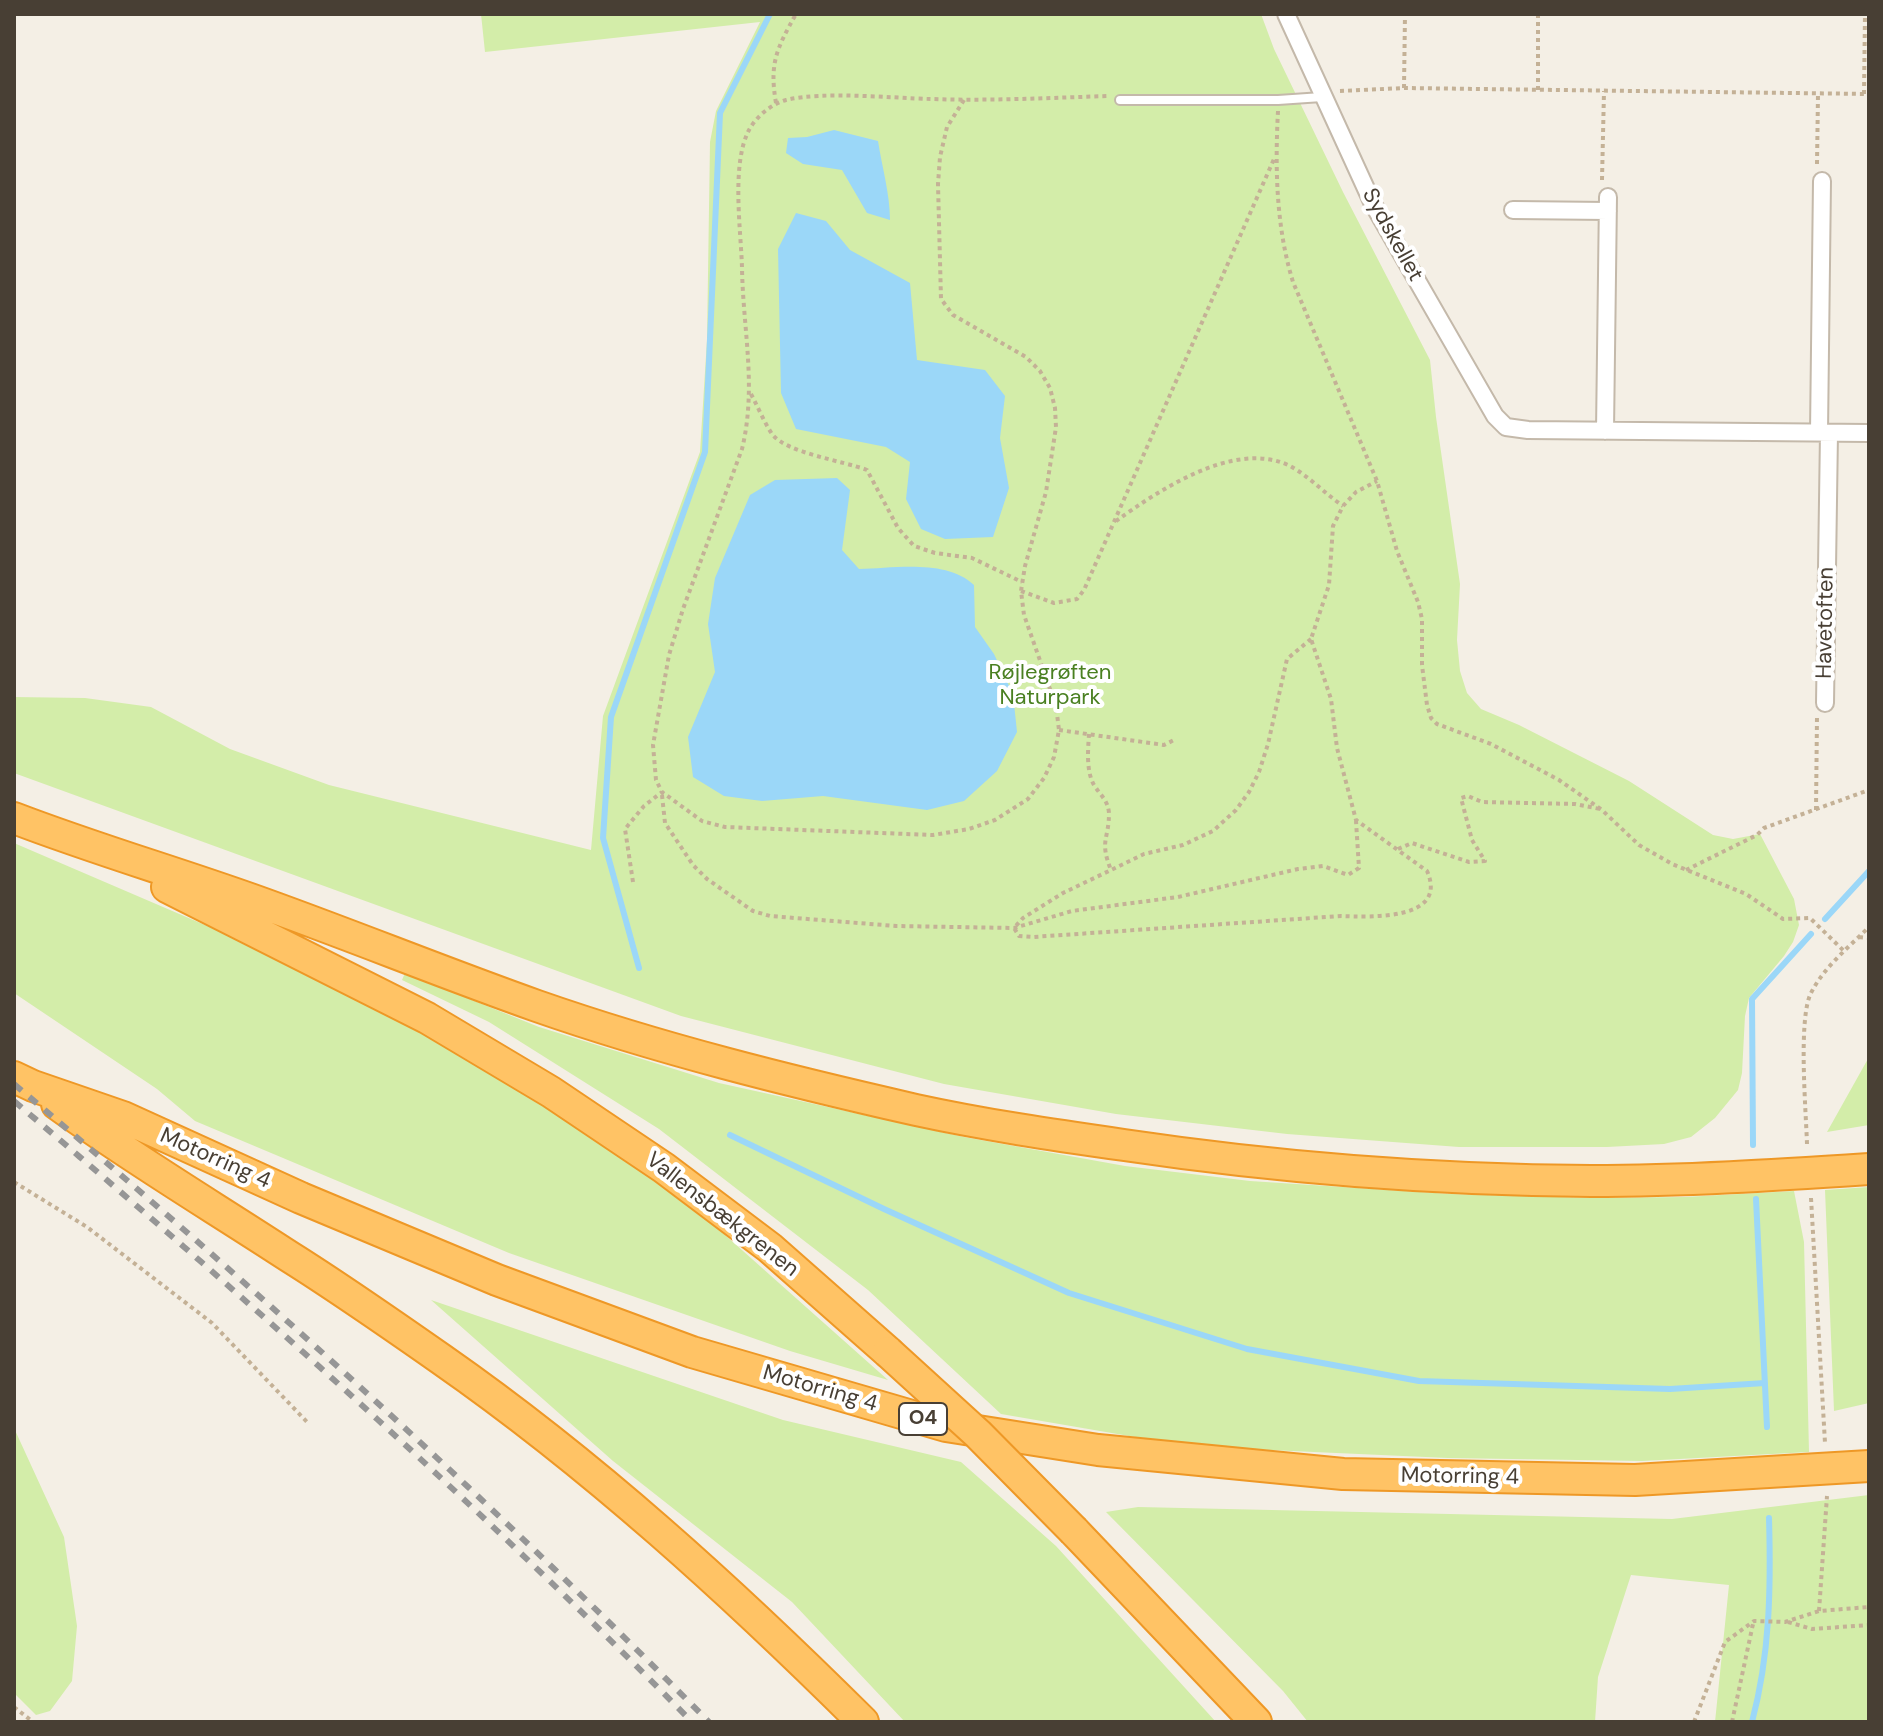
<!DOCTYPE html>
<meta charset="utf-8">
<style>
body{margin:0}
#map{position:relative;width:1883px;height:1736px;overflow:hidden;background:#f4efe5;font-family:"DM Sans",sans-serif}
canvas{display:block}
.frame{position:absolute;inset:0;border:16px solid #483f34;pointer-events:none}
</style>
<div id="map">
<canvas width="1883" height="1736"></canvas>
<div class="frame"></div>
</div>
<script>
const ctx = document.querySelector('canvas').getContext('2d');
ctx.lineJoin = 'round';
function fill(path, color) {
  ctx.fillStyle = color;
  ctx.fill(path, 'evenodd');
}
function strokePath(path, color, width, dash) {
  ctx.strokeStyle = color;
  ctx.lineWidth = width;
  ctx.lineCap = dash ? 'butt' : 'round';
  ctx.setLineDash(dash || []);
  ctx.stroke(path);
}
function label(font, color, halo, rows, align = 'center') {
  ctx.font = font + ' "DM Sans",sans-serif';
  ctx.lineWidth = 8;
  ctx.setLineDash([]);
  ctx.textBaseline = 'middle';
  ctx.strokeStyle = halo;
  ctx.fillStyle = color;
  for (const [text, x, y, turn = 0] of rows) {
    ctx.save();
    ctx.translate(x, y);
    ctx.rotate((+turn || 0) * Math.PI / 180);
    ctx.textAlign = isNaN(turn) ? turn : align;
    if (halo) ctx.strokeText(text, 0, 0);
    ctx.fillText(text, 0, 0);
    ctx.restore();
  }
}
const green = new Path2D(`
 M481,14h780l13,35 69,143 87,168 6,57 24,167 -3,56 3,31 7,22 14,16 38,16 110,56 84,54 20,4 27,-5 34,65 5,26 -6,17 -9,14 -35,42 -4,18 -3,57 -4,17 -23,28 -24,19 -27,7 -57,3h-148l-172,-13 -171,-20 -172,-30 -263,-68 -667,-243v-76l71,1 66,9 79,42 99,36 262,65 12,-134 97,-264 7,-112 3,-198 6,-31 44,-89 -275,30z
 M14,843l333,143 314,192 227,202 -98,-29 -281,-98 -314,-132 -38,-32 -143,-96z
 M405,973l134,54 180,56 245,54 161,29 125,15 201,13 143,4 91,-1 109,-6 10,51 5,210 -167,9 -194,-3 -201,-9 -112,-12 -134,-23 -133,-124 -209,-161 -170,-107 -87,-42z
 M1869,1057v68l-42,7z
 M1869,1187v216l-35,8 -9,-221z
 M431,1300l352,120 178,42 95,84 160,176h-311l-113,-120 -179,-141z
 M14,1428l50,109 13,89 -5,55 -22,30 -14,4 -22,-22z
 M1869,1495v227h-154l14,-137 -98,-10 -33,102 -3,45h-287l-25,-31 -177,-179 32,-5 534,12z`);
const water = new Path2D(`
 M834,130l44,11c4,26 12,53 12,79l-23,-7 -25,-43 -39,-6 -17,-11 2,-15 19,-1z
 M796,213l30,8 24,29 60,33 7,77 68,10 20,26 -5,42 9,50 -16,49 -48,2 -24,-10 -15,-30 4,-37 -24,-15 -90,-18 -15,-36 -3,-144z
 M837,478l13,12 -8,60 17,19c36,-1 88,-10 115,16l1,42 19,27 19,40 4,38 -20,39 -33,30 -37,9 -104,-14 -61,5 -38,-5 -31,-19 -5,-40 27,-65 -7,-48 7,-46 35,-83 25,-15z`);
const stream = new Path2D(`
 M1825,919l44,-48
 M639,968l-36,-130 8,-121 94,-265 15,-339 50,-99
 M730,1135l154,74 185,84 178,56 172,32 251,8 95,-6
 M1753,1145l-1,-146 59,-65
 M1756,1199l11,228
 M1752,1722c18,-68 19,-134 17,-204`);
const path = new Path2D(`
 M1538,14v76
 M1404,88l1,-74
 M1340,91l64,-3 465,6
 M1864,94l1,-80
 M964,100l-17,27 -7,30 -2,27 3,115 12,16 73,42 14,14 10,17 5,20 1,19 -10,65 -21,74 -4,25 3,24 32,91 3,24 -5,27 -10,21 -16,21 -33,21 -26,9 -36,6 -208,-8 -23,-6 -40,-29 -6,-12 -3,-35 16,-90 14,-46 59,-160c15,-62 1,-119 0,-181 -1,-38 -11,-104 7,-138 7,-13 22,-26 37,-30 38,-9 104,-2 145,-1 59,2 117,-1 176,-3
 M776,103c-7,-40 1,-55 20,-89
 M1278,111c-3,57 -2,116 15,171l84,199 20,70 21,51 4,17v46l5,40 4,13 6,6 54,20 68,36 43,30 37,35 33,19 74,30 37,25 27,-1 34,33
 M1817,164l1,-70
 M1602,180l2,-89
 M751,394c7,13 13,28 21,40 14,19 72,27 95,36l31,58 16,18 21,7 37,5 50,24
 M1116,521c42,-30 117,-81 172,-56 20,10 36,28 55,41
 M1021,591l33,12 23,-4 7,-9 190,-431
 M1311,639l-24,20 -19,85 -9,28 -10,20 -13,18 -23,21 -30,14 -39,9 -33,16 -48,23 -40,25 -9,10 5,8 14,1 308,-21c29,1 108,5 86,-45l-71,-51 -19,-72 -6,-49 -20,-60 18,-54 4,-59 10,-20 13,-14 21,-11
 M1059,730l105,15 10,-5
 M1089,734c-1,16 -3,37 5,51 6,10 14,15 15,28 0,27 -10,27 2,57
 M662,795l3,28 28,42 14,14 46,32 17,5 126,10 118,2 58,-17 106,-14 120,-28 25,-3 25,9 11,-7 -3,-47
 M1816,810l1,-94
 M1398,849l14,-6 57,19 16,-1 -13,-21 -11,-42 7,-2 14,6 93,2 25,5
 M1686,870l71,-35 7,-7 105,-38
 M633,882l-8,-53 19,-23 18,-14
 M1859,937l10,1
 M1807,1144c-1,-33 -9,-126 4,-151 13,-26 38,-46 58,-66
 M14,1182l73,45 125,96 97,101
 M1811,1198l14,245
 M1819,1611l8,-115
 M1788,1622l24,7 57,-4
 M14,1707l19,15
 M1694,1722l31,-80 29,-21 31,1 34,-11 50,-4
 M1732,1722l21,-98`);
const lane = new Path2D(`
 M1120,100h158l44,-3`);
const street = new Path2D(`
 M1286,14l87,190 122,212 11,11 22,3 341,3
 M1513,210l95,1
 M1605,431l3,-234
 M1819,432l3,-251
 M1825,703l4,-270`);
const highway = new Path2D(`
 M14,818c78,30 157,53 236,81 96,34 191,73 287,107 123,43 252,75 379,104 69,15 138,25 208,35 155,23 311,35 467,36 93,0 186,-6 278,-12
 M167,887l260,131 124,74 113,76 106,80 118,104
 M14,1077l19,9 90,31 178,81 196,82 195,72 254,74 152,24 245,24 292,6 234,-14
 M57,1104c76,55 155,102 233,153 51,32 101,67 151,102 152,106 291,233 422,363
 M1074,1531l182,191`);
const rail = new Path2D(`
 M14,1084c241,203 474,414 695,638
 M14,1101c234,198 463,402 678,621`);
const highwayBridge = new Path2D(`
 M888,1352l90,82 96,97`);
const shields = [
 [923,1419,48]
];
const shieldNames = [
 ["O4",923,1419]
];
const streetNames = [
 ["Sydskellet",1392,235,61],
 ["Havetoften",1826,623,-89],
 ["Motorring 4",215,1159,24],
 ["Vallensbækgrenen",722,1215,38],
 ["Motorring 4",820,1389,16],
 ["Motorring 4",1460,1477,1]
];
const parkNames = [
 ["Røjlegrøften",1050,673],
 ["Naturpark",1050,698]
];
fill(green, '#d3eda9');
fill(water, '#9bd7f8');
strokePath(stream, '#9bd7f8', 6);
strokePath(lane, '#c4b9aa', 12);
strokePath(street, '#c4b9aa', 20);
strokePath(highway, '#ee9826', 34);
strokePath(path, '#c4b196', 4, [4, 4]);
strokePath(lane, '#fff', 8);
strokePath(street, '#fff', 16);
strokePath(highway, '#ffc365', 30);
strokePath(rail, '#969696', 6, [10, 10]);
strokePath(highwayBridge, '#ee9826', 34, []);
strokePath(highwayBridge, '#ffc365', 30);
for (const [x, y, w] of shields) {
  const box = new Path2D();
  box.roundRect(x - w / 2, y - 16, w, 32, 6);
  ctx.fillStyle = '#fff';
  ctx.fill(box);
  strokePath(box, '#483f34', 2);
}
label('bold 20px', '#483f34', null, shieldNames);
label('22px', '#483f34', '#fff', streetNames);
label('22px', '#4a8021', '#fff', parkNames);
</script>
